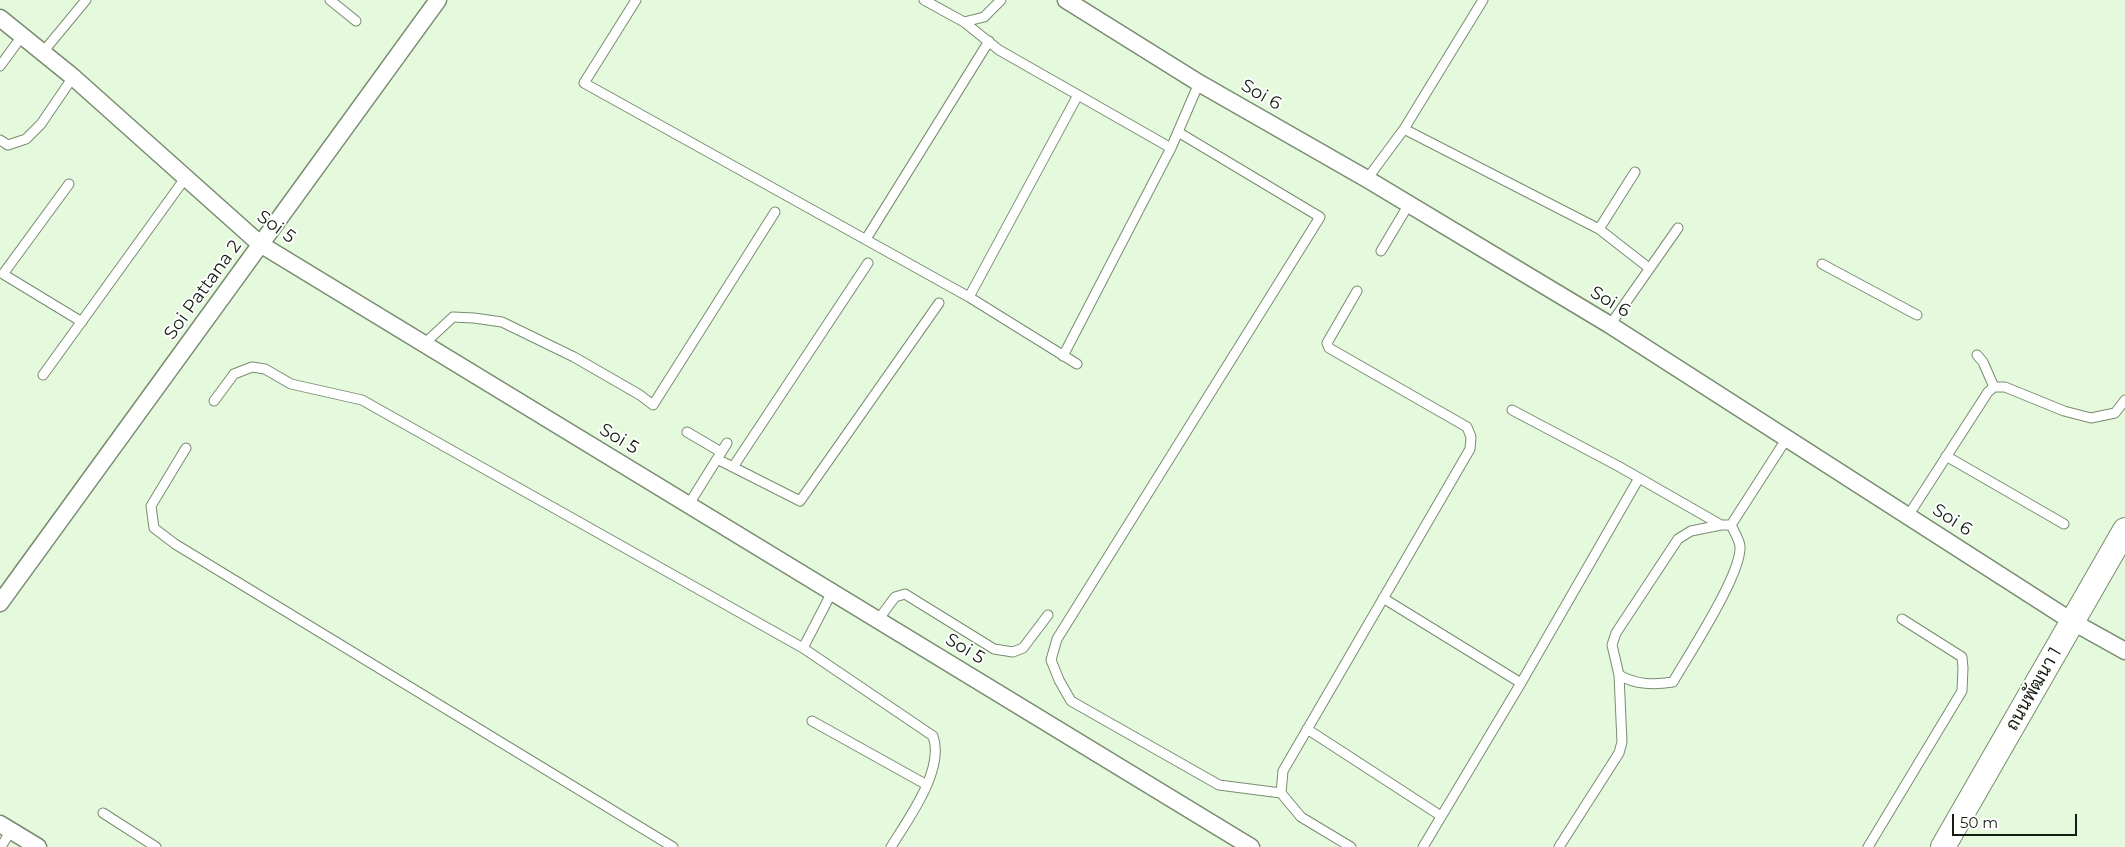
<!DOCTYPE html>
<meta charset="utf-8">
<style>
body{margin:0}
#map{position:relative;width:2125px;height:847px;overflow:hidden;background:#e5f9dc;font-family:Montserrat,sans-serif}
canvas{display:block}
.scale{position:absolute;left:1952px;top:814px;width:125px;height:22px;box-sizing:border-box;border:2px solid #151c12;border-top:0;padding-left:6px;font-size:15px;line-height:18px;white-space:nowrap;color:#151c12;-webkit-text-stroke:4px #fff;paint-order:stroke}
</style>
<div id="map">
<canvas width="2125" height="847"></canvas>
<div class="scale">50 m</div>
</div>
<script>
const ctx = document.querySelector('canvas').getContext('2d');
ctx.lineJoin = 'round';
function strokePath(path, color, width, dash) {
  ctx.strokeStyle = color;
  ctx.lineWidth = width;
  ctx.lineCap = dash ? 'butt' : 'round';
  ctx.setLineDash(dash || []);
  ctx.stroke(path);
}
function label(font, color, halo, rows, align = 'center') {
  ctx.font = font + ' Montserrat,Sarabun,sans-serif';
  ctx.lineWidth = 4;
  ctx.setLineDash([]);
  ctx.textBaseline = 'middle';
  ctx.strokeStyle = halo;
  ctx.fillStyle = color;
  for (const [text, x, y, turn = 0] of rows) {
    ctx.save();
    ctx.translate(x, y);
    ctx.rotate((+turn || 0) * Math.PI / 180);
    ctx.textAlign = isNaN(turn) ? turn : align;
    if (halo) ctx.strokeText(text, 0, 0);
    ctx.fillText(text, 0, 0);
    ctx.restore();
  }
}
const lane = new Path2D(`
 M330,0l26,21
 M636,0l-52,83 385,214 109,-202
 M924,0l40,22 20,-5 17,-17
 M964,22l35,28 172,98
 M43,52l43,-52
 M0,66l22,-30
 M1404,129l195,100
 M1178,132l142,85 -263,422 -6,21 8,20 12,21 148,84 62,8
 M0,140l8,5 18,-6 15,-15 32,-47
 M1635,172l-36,57 50,39
 M1367,179l37,-50 79,-129
 M69,184l-66,90 79,48
 M866,239l123,-198
 M1381,251l28,-47
 M1822,264l95,51
 M969,297l108,67
 M1610,325l68,-97
 M424,344l29,-27 21,1 28,4 72,35 66,38 13,10 122,-193
 M1977,355l6,7 11,25
 M1063,356l108,-208 28,-65
 M43,375l143,-198
 M214,401l20,-27 18,-7 13,2 26,15 71,16 441,248 29,-56
 M1512,410l106,56 103,59h10l56,-87
 M687,432l34,20
 M186,448l-35,58 3,22 21,16 498,303
 M1946,456l118,68
 M717,459l83,42 139,-198
 M733,467l135,-204
 M689,504l38,-61
 M1908,516l80,-124 6,-5h11l59,24 27,7 24,-5 10,-13
 M1383,598l138,85
 M878,620l17,-23 10,-3 89,55 19,3 10,-4 25,-33
 M803,648l130,88c12,34 -25,83 -42,111
 M1619,675l-7,-30 4,-12 62,-94 13,-8 30,-6
 M812,721l115,64
 M1307,729l134,87
 M103,813l53,34
 M1,847l10,-17
 M1351,847l-50,-30 -20,-24 2,-22 187,-322 1,-12 -4,-10 -138,-79 -2,-5 30,-52
 M1423,847l98,-164 118,-205
 M1559,847l60,-94 3,-11 -3,-67c17,10 35,10 54,7 16,-28 69,-108 67,-136 -1,-7 -6,-15 -9,-21
 M1868,847l94,-156 1,-23 -1,-11 -60,-38`);
const street = new Path2D(`
 M1066,0l133,83 168,96 243,146 463,297 52,29
 M0,18l73,59 187,167 991,603
 M0,603l438,-603
 M0,824l38,23`);
const secondary = new Path2D(`
 M1943,847l182,-317`);
const streetNames = [
 ["Soi 6",1261,95,30],
 ["Soi 5",276,227,36],
 ["Soi Pattana 2",203,290,-54],
 ["Soi 6",1610,302,31],
 ["Soi 5",619,439,31],
 ["Soi 6",1952,520,33],
 ["Soi 5",965,649,31],
 ["ถนนพัฒนา 1",2034,689,-60]
];
strokePath(lane, '#798c71', 11);
strokePath(street, '#798c71', 19);
strokePath(secondary, '#798c71', 26);
strokePath(lane, '#fff', 9);
strokePath(street, '#fff', 16);
strokePath(secondary, '#fff', 24);
label('18px', '#151c12', '#fff', streetNames);
</script>
